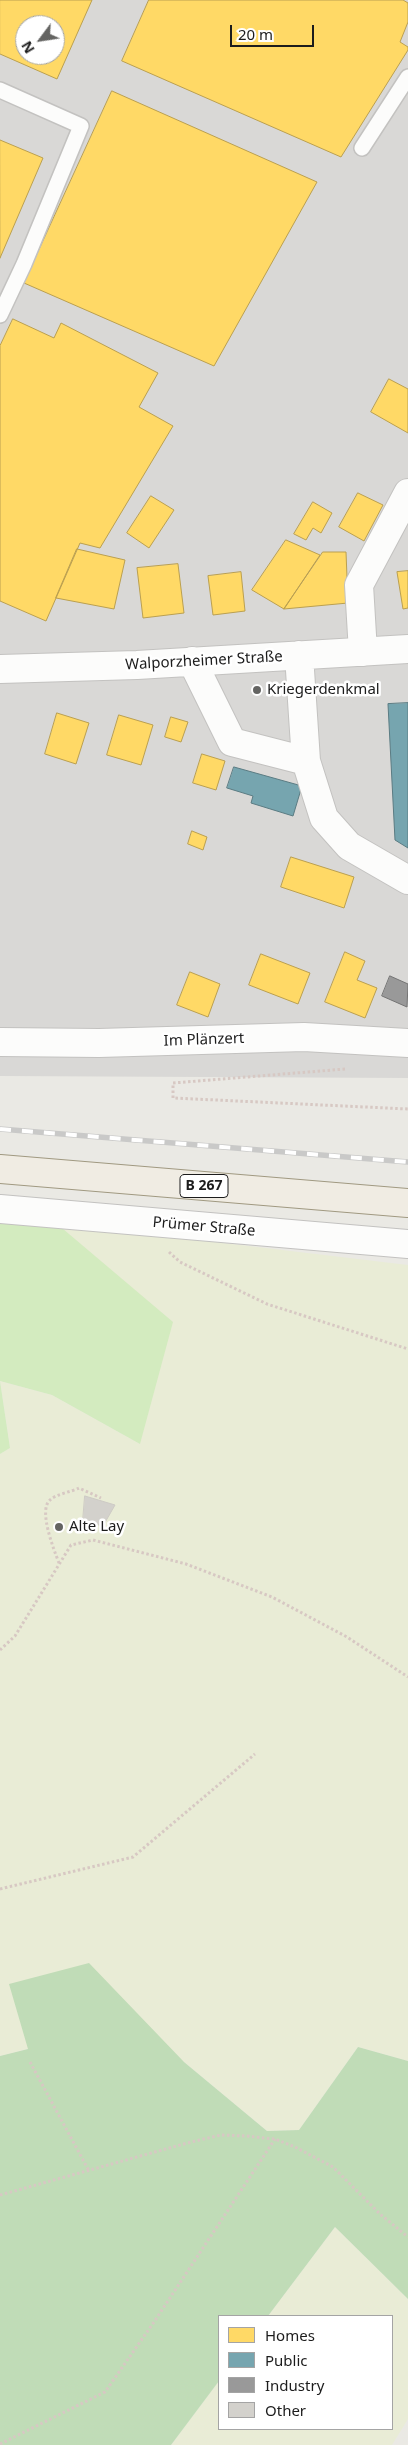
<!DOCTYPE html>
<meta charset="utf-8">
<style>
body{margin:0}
#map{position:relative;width:408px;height:2445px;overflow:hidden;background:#eae9e4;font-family:"Noto Sans",sans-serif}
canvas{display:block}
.legend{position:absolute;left:218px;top:2315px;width:175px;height:115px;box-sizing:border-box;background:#fff;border:1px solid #a4a4a4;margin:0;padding:6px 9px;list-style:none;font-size:15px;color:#1c1c1c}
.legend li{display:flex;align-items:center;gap:10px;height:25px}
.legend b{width:25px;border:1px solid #a4a4a4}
.north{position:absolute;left:15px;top:15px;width:50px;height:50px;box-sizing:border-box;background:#fff;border:1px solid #a4a4a4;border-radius:50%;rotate:239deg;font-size:14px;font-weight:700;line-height:20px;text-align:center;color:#1c1c1c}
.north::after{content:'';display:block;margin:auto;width:18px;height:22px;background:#646462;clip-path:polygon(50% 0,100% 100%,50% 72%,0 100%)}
.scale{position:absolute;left:230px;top:25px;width:84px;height:22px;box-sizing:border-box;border:2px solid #1c1c1c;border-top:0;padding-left:6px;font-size:15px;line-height:18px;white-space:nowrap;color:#1c1c1c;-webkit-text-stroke:4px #fff;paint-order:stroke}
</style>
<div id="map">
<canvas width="408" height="2445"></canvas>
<ul class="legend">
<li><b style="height:14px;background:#ffd966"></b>Homes</li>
<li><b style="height:14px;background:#76a5af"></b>Public</li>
<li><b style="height:14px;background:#999"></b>Industry</li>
<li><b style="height:14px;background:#d3d1cc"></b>Other</li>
</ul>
<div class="north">N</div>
<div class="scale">20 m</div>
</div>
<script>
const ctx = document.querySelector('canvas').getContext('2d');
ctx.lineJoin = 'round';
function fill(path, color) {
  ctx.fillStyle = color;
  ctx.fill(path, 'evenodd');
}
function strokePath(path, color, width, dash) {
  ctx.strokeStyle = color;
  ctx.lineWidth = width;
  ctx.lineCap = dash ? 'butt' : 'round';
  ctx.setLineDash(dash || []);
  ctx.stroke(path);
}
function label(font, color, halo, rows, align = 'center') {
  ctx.font = font + ' "Noto Sans",sans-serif';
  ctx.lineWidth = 5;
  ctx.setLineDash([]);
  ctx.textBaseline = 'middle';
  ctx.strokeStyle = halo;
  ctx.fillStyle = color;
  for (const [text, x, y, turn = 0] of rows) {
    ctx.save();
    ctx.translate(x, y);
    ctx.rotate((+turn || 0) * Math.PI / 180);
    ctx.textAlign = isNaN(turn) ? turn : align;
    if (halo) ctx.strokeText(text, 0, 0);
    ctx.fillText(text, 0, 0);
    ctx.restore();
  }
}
const residential = new Path2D(`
 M0,0h408v1078l-408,-2zM25,25h30v30h-30z`);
const farmland = new Path2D(`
 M56,1223l352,42v796l-50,-14 -59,83 -32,1 -83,-69 -156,-13 -28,7v-602l10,-6 -10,-67 52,14 88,49z
 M335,2227l73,72v120l-16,26h-221l48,-64v48h173v-113h-124z`);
const grass = new Path2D(`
 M0,1222l56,1 117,99 -33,122 -88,-49 -52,-14 10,67 -10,6z`);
const forest = new Path2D(`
 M89,1963l95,99 83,69 32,-1 59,-83 50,14v238l-73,-72 -67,89h-49v65l-48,64h-171v-389l28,-7 -19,-65z`);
const homes = new Path2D(`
 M0,0h92l-35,79 -57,-25zM25,25h30v30h-30z
 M149,0h254l5,3v19l-8,20 8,5v3l-67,107 -219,-96z
 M112,91l205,91 -103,184 -190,-83z
 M0,140l43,18 -43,100z
 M13,319l41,19 7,-15 97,50 -19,34 34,19 -73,122 -20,-5 -34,78 -46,-20v-255z
 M389,379l19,10v44l-37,-21z
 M358,493l25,12 -19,36 -25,-14z
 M151,496l23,14 -25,38 -22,-15z
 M313,502l19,11 -11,20 -8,-5 -7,12 -12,-6z
 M286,540l34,15 -36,54 -32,-19z
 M77,549l48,11 -11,49 -58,-11z
 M323,552h23l2,51 -64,6z
 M178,564l6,49 -41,5 -6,-50z
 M408,571v37l-5,1 -6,-37z
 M241,572l4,39 -32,4 -5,-39z
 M57,713l32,10 -13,41 -31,-10z
 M119,715l34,10 -12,40 -34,-10z
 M171,717l17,5 -7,20 -16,-5z
 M202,754l23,7 -9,29 -23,-7z
 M192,831l15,6 -4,13 -15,-6z
 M291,857l63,20 -10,31 -63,-21z
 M345,952l20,9 -8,19 20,8 -12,30 -40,-16z
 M261,954l49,19 -12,31 -49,-19z
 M190,972l30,12 -12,33 -31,-12z`);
const public = new Path2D(`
 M408,703v145l-13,-8 -7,-136z
 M234,767l68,19 -9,30 -42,-13 2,-7 -26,-8z`);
const industry = new Path2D(`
 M390,976l18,8 -1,23 -25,-11z`);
const building = new Path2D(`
 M85,1496l30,9 -12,21 -20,-5z`);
const path = new Path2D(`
 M345,1069l-172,14v15l235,11
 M169,1252l11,10 87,42 141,45
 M59,1563c-5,-13 -21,-53 -9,-63 6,-6 21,-8 29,-12l22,10
 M0,1650l15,-14 56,-91 22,-5 93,24 86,33 75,40 61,40
 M0,1889l133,-32 122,-103
 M30,2062l59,109
 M0,2195l191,-53 30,-7 25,1 29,3 20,8 38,20 47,47 28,23
 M0,2444l105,-52 49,-70 121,-183`);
const lane = new Path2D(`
 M0,90l81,36 -57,138 -24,51
 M362,148l46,-71`);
const street = new Path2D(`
 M363,652l-4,-67 49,-92
 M299,655l7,106 18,57 25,28 59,34
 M192,661l40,81 74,19
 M0,669l137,-4 271,-16
 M0,1042l99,1 205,-6 104,6
 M0,1209l408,35`);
const primary = new Path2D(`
 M0,1169l408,34`);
const rail = new Path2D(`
 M0,1129l408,33`);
const markers = [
 [257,690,5,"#646462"],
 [59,1527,5,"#646462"]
];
const shields = [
 [204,1186,48]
];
const shieldNames = [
 ["B 267",204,1186]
];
const streetNames = [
 ["Walporzheimer Straße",204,661,-3],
 ["Im Plänzert",204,1040,-2],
 ["Prümer Straße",204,1227,5]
];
const poiNames = [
 ["Kriegerdenkmal",267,690],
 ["Alte Lay",69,1527]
];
fill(residential, '#d9d8d6');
fill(farmland, '#e9ecd6');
fill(grass, '#d3ebbf');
fill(forest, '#c0dcb7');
fill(homes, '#ffd966');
strokePath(homes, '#bba050', 1);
fill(public, '#76a5af');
strokePath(public, '#5b7c83', 1);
fill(industry, '#999');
strokePath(industry, '#747474', 1);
fill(building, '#d3d1cc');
strokePath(building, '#cecbc5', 1);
strokePath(lane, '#c3c2c0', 18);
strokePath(street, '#c3c2c0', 30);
strokePath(primary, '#a09981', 30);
strokePath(path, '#d7c8c3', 3, [2.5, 2.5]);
strokePath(lane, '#fcfcfb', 15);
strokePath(street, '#fcfcfb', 28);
strokePath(primary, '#f0ece3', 28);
strokePath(rail, '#c9c9c8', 5.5);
strokePath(rail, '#fff', 4, [11]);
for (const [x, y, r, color] of markers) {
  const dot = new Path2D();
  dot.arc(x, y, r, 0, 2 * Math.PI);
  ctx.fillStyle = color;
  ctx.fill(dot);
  strokePath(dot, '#fff', 2);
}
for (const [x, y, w] of shields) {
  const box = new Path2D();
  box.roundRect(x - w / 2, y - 11.5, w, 23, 4);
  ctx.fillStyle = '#fff';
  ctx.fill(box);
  strokePath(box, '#1c1c1c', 1);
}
label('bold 14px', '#1c1c1c', null, shieldNames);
label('15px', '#1c1c1c', '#fff', streetNames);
label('15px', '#1c1c1c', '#fff', poiNames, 'left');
</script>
